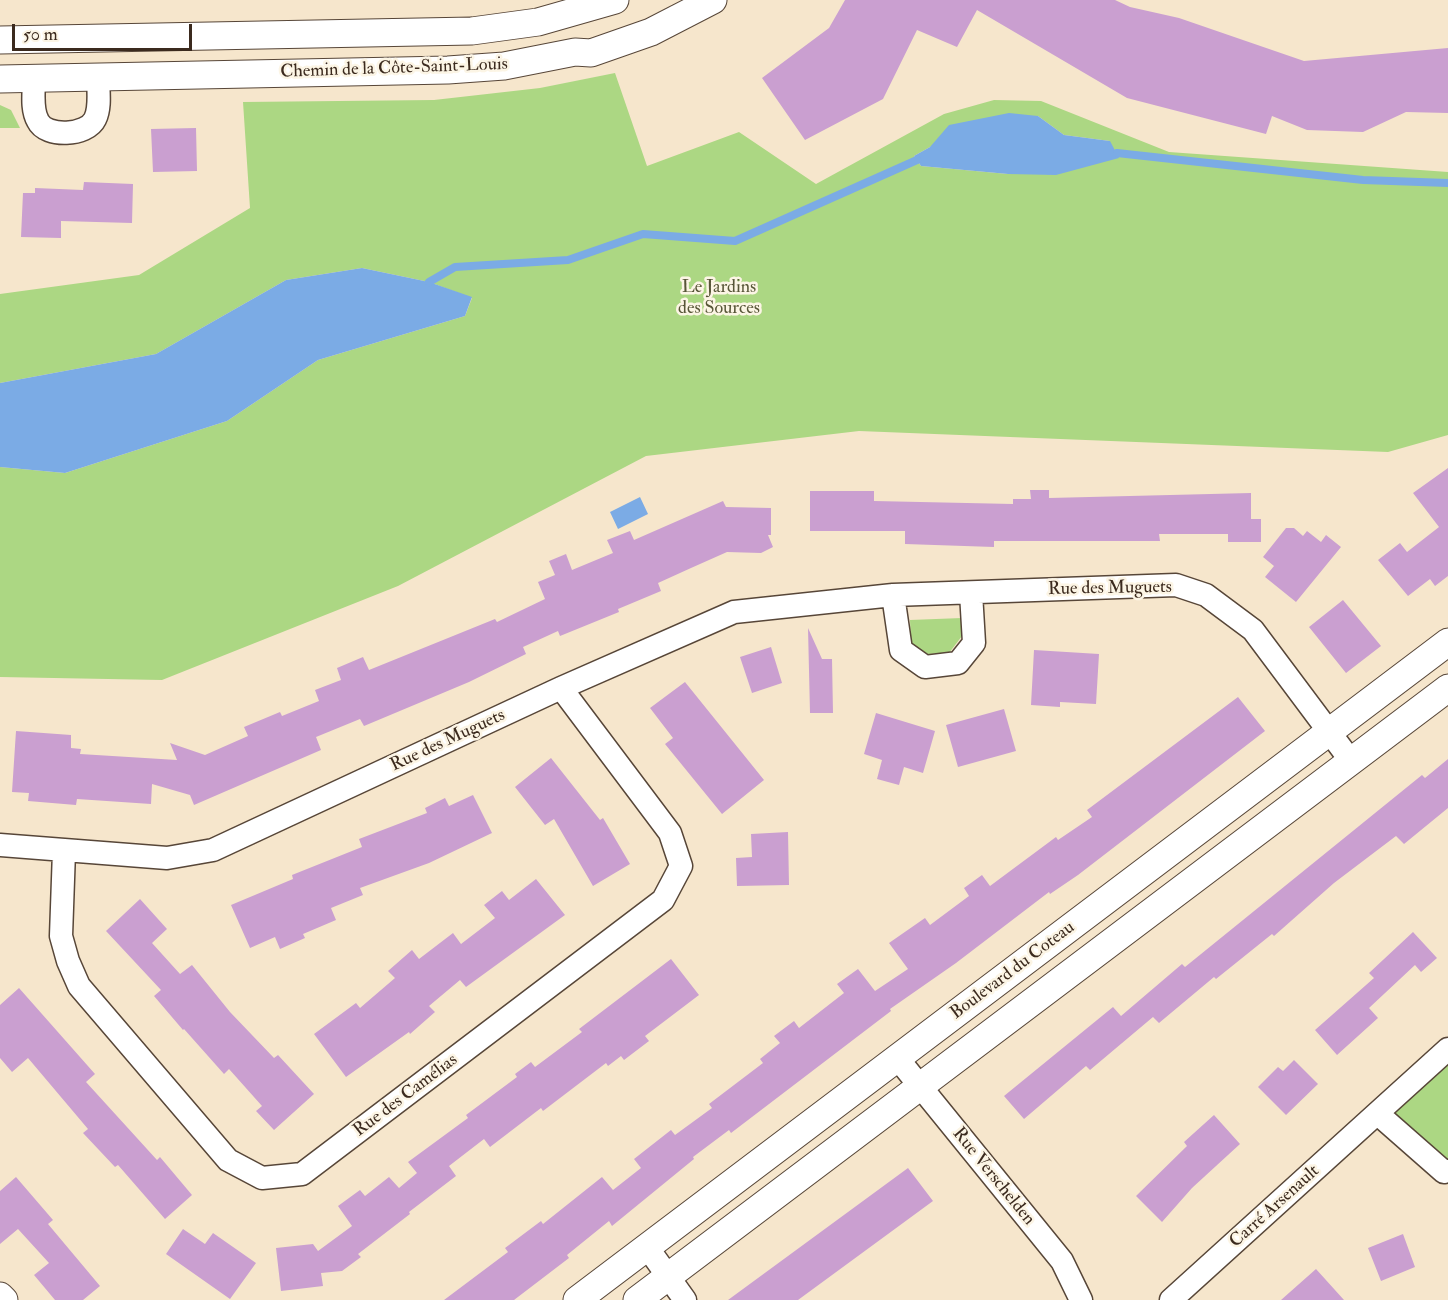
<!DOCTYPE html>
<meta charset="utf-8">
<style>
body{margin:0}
#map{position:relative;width:1448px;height:1300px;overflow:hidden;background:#f6e6cc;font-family:"IM FELL Double Pica",serif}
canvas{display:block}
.scale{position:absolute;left:12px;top:24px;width:180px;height:27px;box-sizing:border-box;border:3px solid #3b2a1e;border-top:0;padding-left:8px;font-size:18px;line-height:21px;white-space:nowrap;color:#3b2a1e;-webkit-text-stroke:4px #fcf5e5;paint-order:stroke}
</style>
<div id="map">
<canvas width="1448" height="1300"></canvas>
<div class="scale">50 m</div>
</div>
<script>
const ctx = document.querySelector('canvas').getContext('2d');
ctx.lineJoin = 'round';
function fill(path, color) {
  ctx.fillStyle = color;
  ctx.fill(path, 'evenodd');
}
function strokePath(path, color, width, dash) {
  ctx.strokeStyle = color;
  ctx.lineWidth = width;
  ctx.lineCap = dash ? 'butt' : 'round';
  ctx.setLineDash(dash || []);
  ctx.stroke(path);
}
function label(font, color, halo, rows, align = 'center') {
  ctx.font = font + ' "IM FELL Double Pica",serif';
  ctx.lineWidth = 5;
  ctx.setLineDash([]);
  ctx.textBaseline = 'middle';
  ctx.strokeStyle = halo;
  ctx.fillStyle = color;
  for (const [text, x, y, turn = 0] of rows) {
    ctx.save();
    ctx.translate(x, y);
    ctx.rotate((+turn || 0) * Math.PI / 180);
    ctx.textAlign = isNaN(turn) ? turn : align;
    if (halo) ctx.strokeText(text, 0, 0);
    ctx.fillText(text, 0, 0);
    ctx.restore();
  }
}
const green = new Path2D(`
 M615,73l32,93 92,-34 77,52 128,-70 50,-14 47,1 128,51 279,20v263l-60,17 -529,-21 -213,25 -248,130 -236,94 -162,-3v-210l65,6 162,-52 91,-61 147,-44 7,-18 -43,-16 -67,-14 -76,12 -130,74 -156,29v-89l139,-19 111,-67 -7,-106 191,-2 106,-12zM1038,116l26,19 46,6 -102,33 -87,-8 -7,-10 16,-9z
 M0,105l11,5 9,18h-20z
 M962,618v18l-13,17 -21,1 -17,-10 -1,-24z
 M1448,1059v99h-4l-54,-45z`);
const water = new Path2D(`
 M1009,113l29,3 26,19 46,6 9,17 -63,17 -48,-1 -87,-8 -7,-10 16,-9 19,-22z
 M362,268l67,14 43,15 -7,19 -147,44 -91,61 -162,52 -65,-6v-84l156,-29 130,-74z
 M640,497l8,17 -30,15 -8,-17z`);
const stream = new Path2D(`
 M1117,153l246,27 85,3
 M429,282l26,-15 113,-7 75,-26 92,7 182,-81`);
const building = new Path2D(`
 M845,0h270l15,7 49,11 125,43 144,-13v65l-42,-1 -43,20 -56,-2 -35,-14 -6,18 -139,-36 -150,-88 -20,37 -40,-17 -34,69 -78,41 -43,-62 67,-50z
 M196,128l1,43 -44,1 -2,-43z
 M84,182l49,2 -1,39 -71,-2v17l-40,-1 2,-44h12v-5l48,2z
 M1448,468v108l-13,10 -5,-7 -22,17 -30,-36 22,-17 7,9 32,-25 -26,-34z
 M1030,490h19v8l202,-5v26h10v23h-33v-8h-69l1,7h-166v6l-89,-3v-13h-95v-40h64v10l139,3v-5h18z
 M723,501l3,6 45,1v27h-3l5,12 -12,6 -34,-1 -36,16 -33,15 3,8 -43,18 1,3 -59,24 -2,-5 -35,16 3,7 -57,28 -105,44 -4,-7 -44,18 5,13 -127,55 -4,-10 -38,-11 -1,20 -74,-5 -1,6 -48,-4 1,-8 -17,-1 4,-61 55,4v13l10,1 -1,5 97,6 -7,-17 35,12 43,-19 -4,-9 36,-15 2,4 37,-15 -4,-11 26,-10 -4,-12 26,-11 6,13 126,-51 2,3 48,-23 -7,-17 17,-7 -6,-14 17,-7 6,16 41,-17 -6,-13 23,-9 4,9z
 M1286,528h8l9,8 4,-5 14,11 5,-7 15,12 -45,55 -31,-25 9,-11 -11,-9z
 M1343,600l38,46 -35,27 -37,-46z
 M808,628l14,31h10l1,54h-23z
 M771,647l11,36 -30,10 -12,-36z
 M1034,650l65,4 -3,50 -36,-2v5l-29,-2z
 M685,682l79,98 -42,34 -57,-70 8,-6 -23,-30z
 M1238,697l27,34 -187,144 -28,19 -1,-2 -93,71 -66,46 1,2 -160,122 -2,-3 -36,27 1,2 -82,67 -3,-5 -42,34 2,3 -55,42h-70l64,-48 -3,-4 36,-27 2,3 59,-47 11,13 28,-22 -7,-9 37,-29 4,5 37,-27 -3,-4 54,-41 -3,-4 20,-16 -6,-7 20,-15 5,7 45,-35 -7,-9 21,-15 17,22 33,-22 -19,-26 36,-25 5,7 39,-29 -5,-8 18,-13 8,11 66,-49 2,3 34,-23 -5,-7z
 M1004,709l12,42 -58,16 -12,-42z
 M876,713l59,18 -12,42 -19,-6 -5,18 -22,-6 5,-19 -18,-6z
 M551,758l49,62 3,-2 27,46 -37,22 -39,-67 -9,6 -30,-38z
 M1448,759v49l-44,36 -8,-8 -62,47 -60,53 -2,-2 -56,45 -2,-2 -55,46 -6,-6 -63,53 -4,-4 -62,53 -20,-23 109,-89 8,9 61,-52 3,3 237,-192 3,3z
 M473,795l19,38 -63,30 -69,25 3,7 -32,13 5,12 -33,14 2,4 -25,11 -5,-12 -25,11 -19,-43 62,-26 -1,-4 70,-28 -3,-8 68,-26 -2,-5 20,-10 4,8z
 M788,832l1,53 -52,1 -1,-28 16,-1 -1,-23z
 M536,879l29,36 -99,72 -6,-7 -31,26 6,6 -25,22 -1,-2 -63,45 -32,-43 42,-31 4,5 35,-30 -7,-7 24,-21 7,9 34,-26 8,11 34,-26 -11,-13 18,-14 7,9z
 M140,899l27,30 -15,14 28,31 12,-9 38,47 44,46 4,-3 36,39 -40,36 -18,-19 6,-5 -33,-37 -5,5 -40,-45 -1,1 -29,-34 7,-6 -55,-59z
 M1413,932l24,26 -16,14 -6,-7 -46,43 9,10 -41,37 -22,-25 59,-52 -5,-5z
 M671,959l28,36 -54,41 4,5 -25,19 -3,-4 -13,10 -2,-3 -63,48 -2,-3 -51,39 -6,-8 -35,27 7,10 -47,36 1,2 -52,40 3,3 -19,14 -21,2 2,13 -42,5 -5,-43 37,-4 5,7 34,-25 -14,-20 22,-16 5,6 24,-19 10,11 18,-15 -9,-11 60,-44 -2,-3 51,-38 -2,-3 16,-12 4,5 47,-35 -3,-3z
 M19,988l76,86 -9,8 71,78 3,-3 32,38 -27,24 -47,-54 -3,2 -32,-34 5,-4 -60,-71 -16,14 -12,-14v-53z
 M1294,1060l24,24 -32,31 -28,-28 20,-20 5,4z
 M1214,1115l26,29 -48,44 -30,34 -26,-26 51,-50 -3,-4z
 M908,1168l25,33 -135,99h-70z
 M16,1177l37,43 -5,4 52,62 -17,14h-28l-21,-25 15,-12 -31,-34 -18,15v-53z
 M183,1229l22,15 8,-11 43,30 -26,36 -64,-45z
 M1403,1234l12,33 -34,14 -13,-33z
 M1316,1269l28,31h-63z`);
const minor = new Path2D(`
 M34,79c0,13 -3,30 4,42 8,17 49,15 57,-2 6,-12 3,-29 3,-42
 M893,595l8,55 24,17 33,-4 16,-20 -3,-50
 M0,845l167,13 46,-8 348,-162 173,-76 159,-17 283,-10 30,10 47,35 98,131
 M64,851l-3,85 7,25 11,25 149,174 34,18 40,-4 361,-274 18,-34 -11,-33 -109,-145
 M898,1059l164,202 19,39
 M1378,1114l66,58 4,-1
 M647,1247l38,53
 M1171,1300l277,-251`);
const tertiary = new Path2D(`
 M0,40l472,-9 66,-9 77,-22
 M0,79l448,-9 56,-4 71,-14 16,1 60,-21 62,-32
 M0,1296l4,4
 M577,1300l871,-658
 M637,1300l811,-612`);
const streetNames = [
 ["Chemin de la Côte-Saint-Louis",394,69,-2],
 ["Rue des Muguets",1110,589,-1],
 ["Rue des Muguets",448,741,-25],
 ["Boulevard du Coteau",1013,971,-37],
 ["Rue des Camélias",406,1096,-37],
 ["Rue Verschelden",993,1177,51],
 ["Carré Arsenault",1275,1207,-42]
];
const parkNames = [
 ["Le Jardins",719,288],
 ["des Sources",719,309]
];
fill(green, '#acd783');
fill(water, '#7babe5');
strokePath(stream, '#7babe5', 8);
fill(building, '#ca9fd0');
strokePath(minor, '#574638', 25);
strokePath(tertiary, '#574638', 29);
strokePath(minor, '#fff', 22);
strokePath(tertiary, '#fff', 27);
label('18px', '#3b2a1e', '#fcf5e5', streetNames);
label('18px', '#575537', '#fcf5e5', parkNames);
</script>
